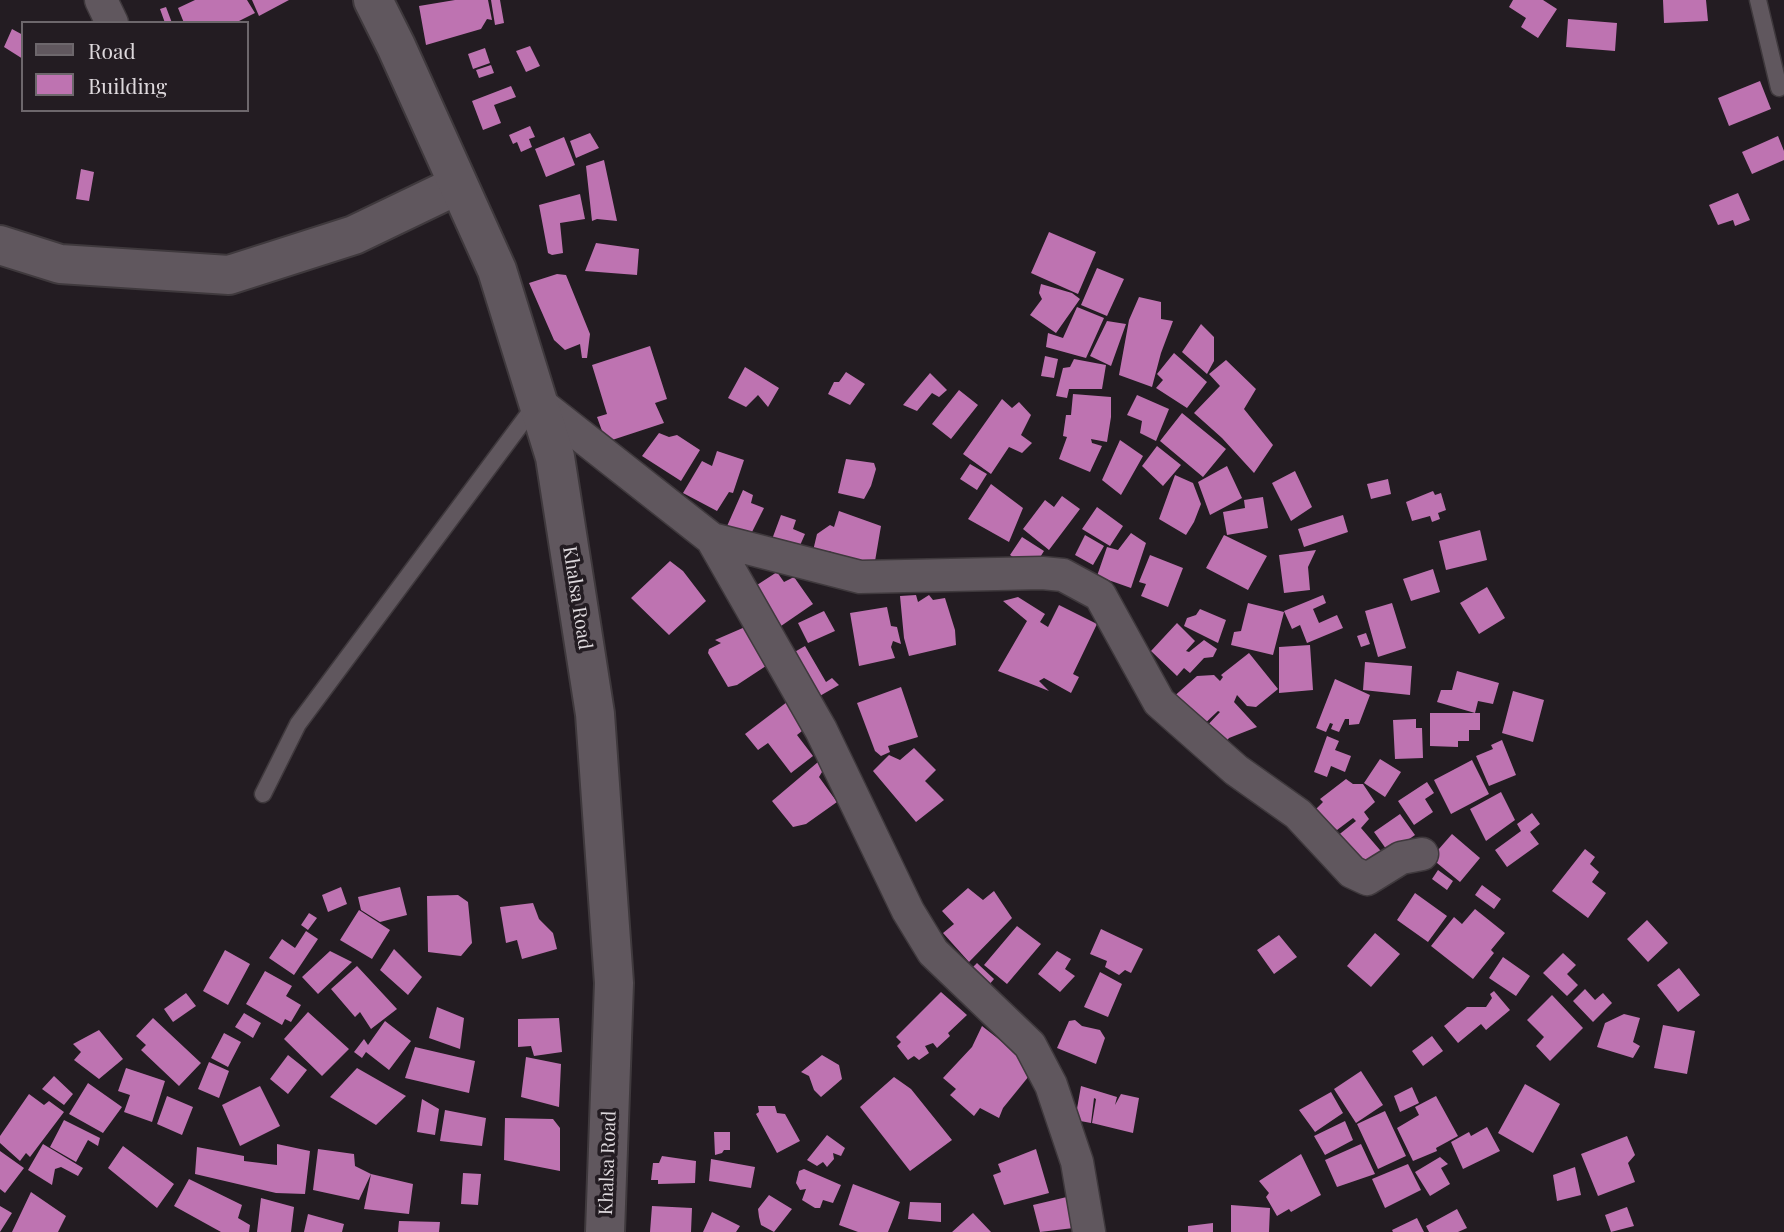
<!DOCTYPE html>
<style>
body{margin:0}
#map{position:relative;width:1784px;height:1232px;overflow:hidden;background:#231c22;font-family:"Playfair Display",serif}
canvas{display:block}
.legend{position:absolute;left:21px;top:21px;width:228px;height:91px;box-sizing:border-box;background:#231c22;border:2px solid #6d676c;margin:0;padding:9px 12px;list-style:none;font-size:21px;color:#ddd8dc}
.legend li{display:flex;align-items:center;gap:14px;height:35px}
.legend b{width:35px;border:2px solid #6d676c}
</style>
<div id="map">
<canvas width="1784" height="1232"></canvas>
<ul class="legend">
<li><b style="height:9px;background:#60575e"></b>Road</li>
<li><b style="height:19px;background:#be73b1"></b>Building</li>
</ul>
</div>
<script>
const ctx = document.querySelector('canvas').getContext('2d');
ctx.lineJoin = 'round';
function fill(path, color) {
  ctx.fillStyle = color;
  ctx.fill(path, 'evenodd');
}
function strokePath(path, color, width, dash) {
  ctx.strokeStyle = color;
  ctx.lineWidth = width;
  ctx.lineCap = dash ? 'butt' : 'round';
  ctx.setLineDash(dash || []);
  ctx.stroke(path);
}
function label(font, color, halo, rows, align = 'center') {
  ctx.font = font + ' "Playfair Display",serif';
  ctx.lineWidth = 7;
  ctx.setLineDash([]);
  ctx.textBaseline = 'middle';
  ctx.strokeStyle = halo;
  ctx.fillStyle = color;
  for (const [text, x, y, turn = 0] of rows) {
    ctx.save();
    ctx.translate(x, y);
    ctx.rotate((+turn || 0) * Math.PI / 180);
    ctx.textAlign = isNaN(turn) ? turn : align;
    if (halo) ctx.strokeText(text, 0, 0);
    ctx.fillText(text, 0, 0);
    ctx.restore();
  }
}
const building = new Path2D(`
 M195,0h52l8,13 -20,10h-51l-6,-15z
 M252,0h37l-30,16z
 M455,0h33l4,20 -5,-1 -6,10 -55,16 -7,-39z
 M491,0h9l4,23 -9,2z
 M1513,0h30l14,9 -19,29 -17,-11 5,-9 -17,-11z
 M1663,0h43l2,21 -44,2z
 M166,7l6,16h-7l-5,-14z
 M1568,19l49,4 -2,28 -49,-4z
 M12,29l11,6v24l-19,-12z
 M530,46l10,20 -14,6 -10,-21z
 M485,48l5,15 -17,6 -5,-15z
 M491,65l3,8 -15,5 -3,-8z
 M1760,81l11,28 -42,17 -11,-28z
 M511,86l5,11 -22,8 7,18 -18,7 -11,-29z
 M530,126l5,11 -6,2 3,8 -11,5 -4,-10 -4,2 -4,-9z
 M590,133l9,15 -23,10 -6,-17z
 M1778,136l6,15v9l-32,14 -10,-22z
 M564,137l11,28 -29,12 -11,-28z
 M604,160l13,61 -20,-2 -5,2 -6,-55z
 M81,169l13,3 -5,29 -13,-2z
 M1738,193l12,27 -15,6 -2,-6 -15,5 -9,-20z
 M580,194l5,25 -25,4 3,30 -11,2 -4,-2 -9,-48z
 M1049,232l47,20 -18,42 -47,-21z
 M596,243l43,6 -2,26 -52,-4z
 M1097,268l27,11 -17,37 -26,-11z
 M557,274l9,1 24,59 -3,24h-5l-2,-14 -15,6 -11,-10 -25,-57z
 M1041,284l31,9 8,6 -24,34 -26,-18 12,-16 -3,-6z
 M1139,297l22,5v17l12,2 -12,32 -9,34 -33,-12 10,-55z
 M1077,307l27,11 -18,40 -40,-11 2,-14 15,5z
 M1107,321l19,3 -15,42 -21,-10z
 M1201,324l13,13v24l-7,13 -25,-22z
 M650,346l17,53 -12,4 9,20 -58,19 -9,-25 10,-3 -15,-49z
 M1174,353l33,29 -20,26 -31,-20 7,-8 -6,-6z
 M1045,356l13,3 -4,19 -13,-2z
 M1074,359l32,6 -4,24h-33l-2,9 -11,-2 7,-28 7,-1z
 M1226,360l30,29 -12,20 29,36 -19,28 -32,-35 -28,-25 26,-27 -11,-12z
 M745,367l34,21 -11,19 -10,-12 -12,12 -18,-9z
 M846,372l19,12 -15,21 -22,-11 6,-12h5z
 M930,373l17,17 -8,7 -7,-4 -15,18 -14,-6z
 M959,390l19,15 -27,34 -19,-15z
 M1073,394l38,3v20l-4,25 -16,-3 1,4 10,3 -12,26 -31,-13 8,-22 -4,-1 3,-21h5z
 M1137,395l32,14 -13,32 -16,-8 2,-12 -15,-6z
 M1002,399l10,9 7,-6 12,13 -10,20 11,8 -10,10 -13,-6 -18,27 -28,-20z
 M1182,413l44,36 -23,28 -43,-36z
 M659,433l10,4 8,-2 23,15 -19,31 -39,-25z
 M1120,440l23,16 -22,39 -19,-15z
 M1157,446l24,19 -18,21 -21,-20z
 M717,451l27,9 -11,33 -4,-1 -12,19 -34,-18 19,-32 10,5z
 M846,459l28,4 2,6 -5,17 -7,13 -26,-6z
 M970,464l17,10 -10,16 -17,-11z
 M1227,466l15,32 -32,17 -12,-33z
 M1295,471l17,36 -21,14 -19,-38z
 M1175,475l18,8 8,21 -7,18 -8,13 -27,-16z
 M1388,479l3,15 -20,5 -4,-15z
 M991,484l32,24 -14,34 -41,-23z
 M743,490l10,5 -2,8 13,5 -13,26 -27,-1z
 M1433,491l2,4 6,-2 5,17 -8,3 2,6 -8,3 -2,-6 -18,5 -6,-19z
 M1062,496l18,13 -31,41 -26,-21 22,-29 9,7z
 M1263,497l5,31 -41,7 -4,-23 22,-4 -1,-8z
 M1097,507l26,19 -13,20 -28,-17z
 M839,511l42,15 -7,41 -40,-8 2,-5 -7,-3 -5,8 -12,-4 5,-21 13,-9 4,2z
 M781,515l15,5 -3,9 12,5 -7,16 -27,-8z
 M1343,515l5,17 -44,15 -6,-18z
 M1480,530l7,30 -41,10 -7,-29z
 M1131,533l15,10 -15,45 -34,-12 10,-29 11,3z
 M1085,535l19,11 -11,19 -18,-10z
 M1224,535l43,21 -19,34 -42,-22z
 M1022,537l22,14 -12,19 -22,-15z
 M1316,550l-8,17 2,23 -26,3 -5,-38z
 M1150,555l33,13 -15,39 -27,-11 5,-12 -7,-2z
 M670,561l13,10 23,30 -37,34 -38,-37z
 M1433,569l7,23 -29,9 -8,-22z
 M777,572l7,10 10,-5 19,27 -32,22 -21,-27 3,-4 -6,-10z
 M1487,587l18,31 -26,16 -19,-31z
 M916,595l2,7 11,-7 4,5 12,-2 10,32 1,15 -47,11 -5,-18 -4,-42z
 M1323,595l3,8 -13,6 6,14 18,-8 6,13 -36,15 -7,-18 -8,4 -8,-18z
 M1018,597l27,17 -5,8 8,5 11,-22 38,19 -24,50 6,3 -8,16 -27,-15 -5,3 10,10 -51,-20 29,-50 -24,-20z
 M1248,603l36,9 -11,43 -42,-10 3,-13 7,-1z
 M1392,603l14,45 -28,9 -13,-46z
 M887,607l4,19 6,1 4,17 -8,-3 -2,6 4,11 -36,8 -9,-53z
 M1200,609l26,11 -8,23 -34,-17 3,-8 9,-3z
 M824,611l11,20 -27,12 -10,-20z
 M1177,623l18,18 -9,10 3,1 15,-12 13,9 -4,8 -9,1 -14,15 -6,-5 -7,8 -26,-25z
 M752,624l20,38 -35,23 -9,2 -20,-34 1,-4 12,-6 -6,-3z
 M1366,633l4,11 -9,3 -4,-11z
 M1310,645l3,45 -34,3v-46z
 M805,646l21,36 6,-4 7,7 -28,16 -20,-47z
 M1249,653l29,36 -22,18 -9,-1 -10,-11 -3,7 23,25 -28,11 -8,10 -19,-17 18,-19 -2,-1 -18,17 -29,-29 26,-23 17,-1 6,6 3,-4 -2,-2z
 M1365,662l47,4 -2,29 -47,-5z
 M1457,671l42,12 -6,21 -15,-3 -3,12 -38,-11 4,-12h11z
 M1335,679l35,16 -11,29 -10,1v-6h-4l-6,13 -8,-3 2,-5 -3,-1 -4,9 -10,-4z
 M901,687l17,50 -30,9 2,6 -9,4 -6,-5 -18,-48z
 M1513,691l31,9 -11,42 -31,-9z
 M787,702l20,25 -10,8 16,21 -22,17 -23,-30 -10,7 -13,-16z
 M1430,713h50v17h-11v11h-11v6l-28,-1z
 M1416,719v9h6l1,30 -28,1 -2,-39z
 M1327,736l12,5 -4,9 16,6 -6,16 -14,-6 -4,11 -13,-5z
 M1502,740l14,35 -27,11 -13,-30 17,-7 -2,-4z
 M914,748l22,22 -11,11 19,19 -28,22 -43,-51 16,-16 11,5z
 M1380,759l21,13 -16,25 -21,-14z
 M1472,760l17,34 -38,20 -17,-34z
 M818,762l7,5 -6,10 18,25 -31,22 -13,3 -21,-26z
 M1346,779l7,5h10l12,18 -11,10 5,7 -8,9 25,29 -19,16 -36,-32 25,-20 -3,-3 -16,12 -23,-19 9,-9 -3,-3z
 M1427,782l7,11 -9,6 8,13 -19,13 -16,-24z
 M1501,792l14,28 -29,21 -16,-32z
 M1532,813l8,11 -10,8 9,12 -32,23 -12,-17 26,-19 -4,-7z
 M1400,814l15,21 -26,18 -15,-21z
 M1452,834l28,24 -20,24 -29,-24z
 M1585,849l10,8 -5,7 9,8 -7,10 14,11 -18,25 -36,-27z
 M1438,870l15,11 -6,9 -15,-11z
 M1482,885l19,14 -7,10 -19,-14z
 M341,887l6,17 -19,8 -6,-17z
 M400,887l7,28 -27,7 -19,-12 -3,-13z
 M968,888l15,12 11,-9 18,27 -43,44 -26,-29 11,-9 -12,-13z
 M1415,893l32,23 -19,26 -31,-22z
 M458,895l10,7 4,41 -11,13 -33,-4 -1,-56z
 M533,903l6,16 14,14 4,16 -35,10 -5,-19 -11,3 -6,-36z
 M1475,909l30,24 -14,17 3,3 -21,26 -42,-33 23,-29 8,7z
 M359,910l31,20 -18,29 -32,-19z
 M309,913l8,5 -9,12 -7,-5z
 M1647,920l21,23 -20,19 -21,-23z
 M1017,926l24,18 -34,40 -23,-19z
 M1101,929l42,20 -12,24 -6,-3 -6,5 -14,-8 2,-6 -17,-7z
 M306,931l12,8 -24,36 -25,-17 13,-19 13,9z
 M1375,933l25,21 -29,33 -24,-21z
 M1279,935l18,22 -23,17 -17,-24z
 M394,949l28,28 -14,18 -28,-25z
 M225,950l25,14 -22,41 -25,-14z
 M330,951l22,11 -34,32 -16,-17z
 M1057,951l14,8 -6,10 10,7 -15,16 -22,-18z
 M1563,953l13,12 -9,9 11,11 -11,11 -24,-23z
 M1503,957l27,19 -14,20 -27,-18z
 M977,963l17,16 -12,14 -17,-18z
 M357,966l40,43 -26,20 -11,-17 -5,5 -24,-28z
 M1679,968l21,27 -22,17 -21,-27z
 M265,971l27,15 -6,10 15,9 -10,17 -6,-3 -3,6 -36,-21z
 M1100,972l22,12 -14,33 -24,-10z
 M1585,989l10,11 8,-7 9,10 -19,19 -20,-21z
 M1494,991l16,19 -24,20 -5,-6 -23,19 -14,-17 23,-19h19l6,-9 -2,-4z
 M941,992l26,23 -19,18 2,3 -13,12 -4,-5 -8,3 4,7 -10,7 -5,-4 -6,4 -11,-14 4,-4 -5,-5z
 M186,993l10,13 -23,16 -9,-13z
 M1552,995l31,33 -33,33 -14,-15 8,-9 -17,-17z
 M437,1007l27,11 -4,31 -31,-11z
 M308,1012l41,37 -27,27 -38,-37z
 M244,1013l17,10 -8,15 -18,-11z
 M1624,1014l16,4 -7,24 7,4 -7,12 -36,-11 8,-24z
 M153,1018l48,45 -22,23 -38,-36 5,-5 -10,-9z
 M559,1018l3,34 -28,4 -3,-10 -13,1v-28z
 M1075,1020l7,6 18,4 5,8 -9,26 -39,-16 12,-27z
 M385,1021l26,20 -22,29 -23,-18 -4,6 -8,-6 10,-13 4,6z
 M1663,1025l32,6 -8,43 -33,-6z
 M982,1026l46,36 1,14 -26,32 -4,10 -19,-10 -6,8 -24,-21 6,-6 -13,-11 29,-31z
 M99,1030l24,29 -24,20 -25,-19 7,-8 -8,-8z
 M224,1033l17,9 -13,25 -17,-9z
 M1432,1036l11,15 -20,15 -11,-15z
 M415,1047l60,14 -6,32 -64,-15z
 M288,1055l19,15 -19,24 -18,-15z
 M822,1055l17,10 3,14 -21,18 -7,-7 -5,-14 -8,-4z
 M526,1057l35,7 -2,43 -38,-10z
 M209,1062l20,9 -10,27 -21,-9z
 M126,1068l39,13 -13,41 -28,-10 6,-17 -12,-4z
 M357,1068l49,28 -30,29 -46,-28z
 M1361,1071l22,34 -27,18 -22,-34z
 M54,1076l19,18 -9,11 -22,-16z
 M894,1077l17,12 41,51 -42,31 -50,-64z
 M88,1083l34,24 -19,26 -34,-19z
 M1525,1084l35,20 -27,49 -35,-20z
 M260,1086l20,40 -40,20 -18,-41z
 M1081,1086l36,11 -2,8 6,-11 18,4 -6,35 -41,-10 4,-24 -2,-1 -3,25 -16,-3z
 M1412,1087l7,16 -19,9 -6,-16z
 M1331,1092l12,21 -28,19 -16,-22z
 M29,1094l15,11 5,-4 15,11 -34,45 -4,-4 -6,8 -20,-18v-7z
 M167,1096l26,11 -11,28 -25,-11z
 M1436,1096l22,40 -22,12 1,3 -24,10 -16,-33 22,-13 -4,-8z
 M422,1099l17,10 -4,26 -18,-3z
 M758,1106h17l2,7 8,1 15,27 -23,12 -21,-39 3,-2z
 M445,1110l41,8 -4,28 -42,-5z
 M1385,1111l21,45 -28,13 -21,-45z
 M505,1118l48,1 7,9v43l-56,-11z
 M64,1120l36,18 -2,8 -10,-6 -12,22 -26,-15z
 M1345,1121l8,19 -28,15 -11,-19z
 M1487,1127l13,24 -37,18 -12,-27 18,-10 2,4z
 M714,1132h16v18h-6l-2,3 -7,2z
 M827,1135l18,13 -4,8 -8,-3 1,6 -7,8 -4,-5 -6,4 -10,-6z
 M1627,1136l8,19 -7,8 7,19 -37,14 -17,-42z
 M43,1144l40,24 -5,8 -17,-9 -6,2 -3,16 -24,-15z
 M277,1144l33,7 -5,43 -29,-1 -81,-19 2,-27 47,9v5l33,4z
 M1361,1144l14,30 -38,13 -12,-27z
 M123,1146l51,38 -17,24 -49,-40z
 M318,1149l36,5 1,12 16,8 42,10 -4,30 -45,-5 7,-35 -12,26 -46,-10z
 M1036,1149l13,44 -45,12 -11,-30 8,-3 -3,-8z
 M0,1151l24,17 -19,25 -5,-4z
 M1301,1154l20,41 -30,17 -2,-3 -12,7 -11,-19 3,-4 -10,-12z
 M662,1156l34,5 -1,22 -37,1v-4h-7l2,-17h6z
 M1440,1157l8,7 -7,4 9,16 -20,12 -15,-24z
 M711,1159l44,8 -4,21 -42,-7z
 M1408,1164l13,26 -36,18 -13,-29z
 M1575,1167l6,28 -24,6 -4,-26z
 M804,1169l37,16 -8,18 -10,-3 -3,8h-5l-13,-8 4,-11 -6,1 -4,-7 3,-12z
 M463,1173l18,1 -3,31 -17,-1z
 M189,1179l53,26 -4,13 12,7 -1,7h-28l-47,-26z
 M853,1184l47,18 -12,30h-30l-19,-7z
 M31,1192l35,24 -8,16h-46z
 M769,1195l23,14 -18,23 -13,-7 -2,-8 -1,-8z
 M1071,1196l11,31 -42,5 -7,-27z
 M261,1198l33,9 -3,25h-34z
 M910,1202l31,1v19l-33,-3z
 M1231,1205l39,3 -1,24h-38z
 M0,1206l12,7 -12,19z
 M652,1206l40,2 -1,24h-41z
 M1627,1207l7,19 -23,6 -6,-17z
 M1457,1209l10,19 -9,4h-29l-3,-6z
 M712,1212l28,14 -4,6h-33z
 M973,1213l18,19h-39z
 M308,1214l36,10 -2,8h-38z
 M1417,1218l7,14h-31l-1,-2z
 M399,1221l41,1 -1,10h-41z
 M1213,1223v9h-25v-6z`);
const service = new Path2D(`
 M1758,0l21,88
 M263,794l35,-70 238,-320`);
const minor = new Path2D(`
 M101,0l11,23
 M538,402l174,137 148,38 182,-4 21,2 37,20 59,107 77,68 62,44 54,58 15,7 34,-21 21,-4
 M712,539l109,191 87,181 25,41 97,93 21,40 26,77 12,70`);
const tertiary = new Path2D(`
 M0,245l60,19 169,11 125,-40 104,-50`);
const secondary = new Path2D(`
 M373,0l23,46 101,224 58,187 40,257 19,269 -9,249`);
const streetNames = [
 ["Khalsa Road",577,598,81],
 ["Khalsa Road",608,1163,-88]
];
fill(building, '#be73b1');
strokePath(service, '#3f393d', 19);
strokePath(minor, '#3f393d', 35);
strokePath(tertiary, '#3f393d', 42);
strokePath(secondary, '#3f393d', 42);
strokePath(service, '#60575e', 16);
strokePath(minor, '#60575e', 32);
strokePath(tertiary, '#60575e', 38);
strokePath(secondary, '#60575e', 38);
label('19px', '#ddd8dc', '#231c22', streetNames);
</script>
